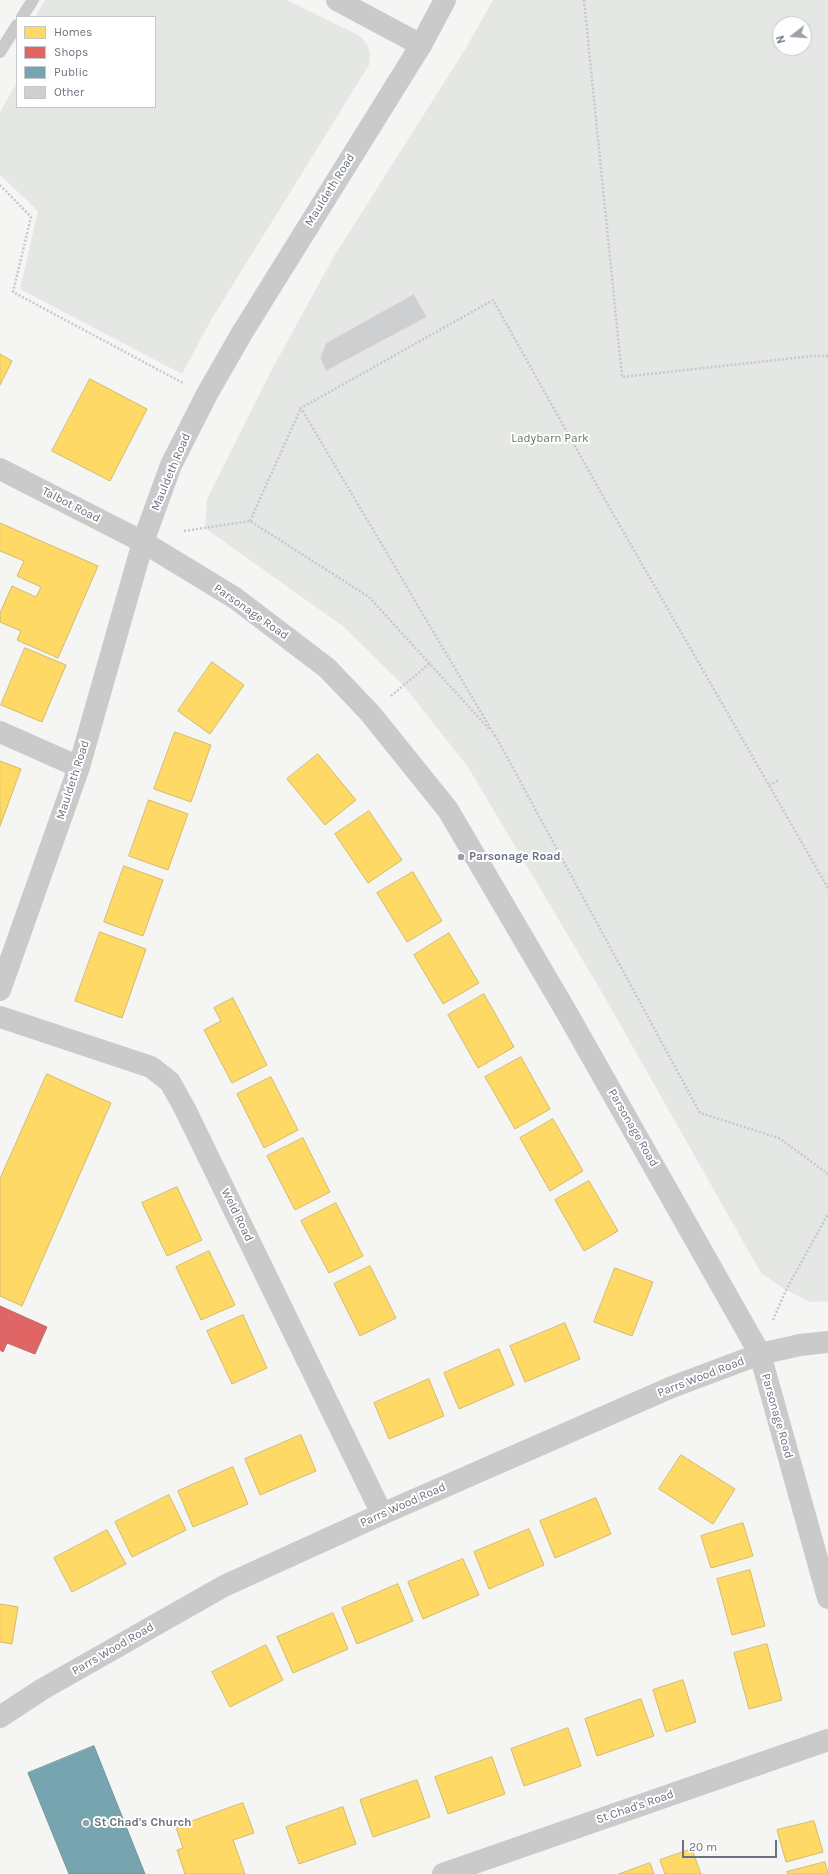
<!DOCTYPE html>
<style>
body{margin:0}
#map{position:relative;width:828px;height:1874px;overflow:hidden;background:#f5f5f4;font-family:Karla,sans-serif}
canvas{display:block}
.legend{position:absolute;left:16px;top:16px;width:140px;height:92px;box-sizing:border-box;background:#fff;border:1px solid #c3c7cc;margin:0;padding:5px 7px;list-style:none;font-size:12px;color:#697280}
.legend li{display:flex;align-items:center;gap:8px;height:20px}
.legend b{width:20px;border:1px solid #c3c7cc}
.north{position:absolute;left:772px;top:16px;width:40px;height:40px;box-sizing:border-box;background:#fff;border:1px solid #c3c7cc;border-radius:50%;rotate:253deg;font-size:11px;font-weight:700;line-height:16px;text-align:center;color:#697280}
.north::after{content:'';display:block;margin:auto;width:14px;height:18px;background:#9aa0a9;clip-path:polygon(50% 0,100% 100%,50% 72%,0 100%)}
.scale{position:absolute;left:682px;top:1840px;width:95px;height:18px;box-sizing:border-box;border:2px solid #697280;border-top:0;padding-left:5px;font-size:12px;line-height:14px;white-space:nowrap;color:#697280;-webkit-text-stroke:3px #fff;paint-order:stroke}
</style>
<div id="map">
<canvas width="828" height="1874"></canvas>
<ul class="legend">
<li><b style="height:11px;background:#ffd966"></b>Homes</li>
<li><b style="height:11px;background:#e06666"></b>Shops</li>
<li><b style="height:11px;background:#76a5af"></b>Public</li>
<li><b style="height:11px;background:#cecfd0"></b>Other</li>
</ul>
<div class="north">N</div>
<div class="scale">20 m</div>
</div>
<script>
const ctx = document.querySelector('canvas').getContext('2d');
ctx.lineJoin = 'round';
function fill(path, color) {
  ctx.fillStyle = color;
  ctx.fill(path, 'evenodd');
}
function strokePath(path, color, width, dash) {
  ctx.strokeStyle = color;
  ctx.lineWidth = width;
  ctx.lineCap = dash ? 'butt' : 'round';
  ctx.setLineDash(dash || []);
  ctx.stroke(path);
}
function label(font, color, halo, rows, align = 'center') {
  ctx.font = font + ' Karla,sans-serif';
  ctx.lineWidth = 4;
  ctx.setLineDash([]);
  ctx.textBaseline = 'middle';
  ctx.strokeStyle = halo;
  ctx.fillStyle = color;
  for (const [text, x, y, turn = 0] of rows) {
    ctx.save();
    ctx.translate(x, y);
    ctx.rotate((+turn || 0) * Math.PI / 180);
    ctx.textAlign = isNaN(turn) ? turn : align;
    if (halo) ctx.strokeText(text, 0, 0);
    ctx.fillText(text, 0, 0);
    ctx.restore();
  }
}
const green = new Path2D(`
 M45,0h242l73,36 7,8 3,10 -1,11 -158,255 -29,54 -162,-85 18,-78 -38,-36v-63l17,-30v25h138v-90h-120z
 M493,0h335v1301l-18,1 -24,-12 -25,-17 -157,-277 -136,-229 -64,-81 -60,-59 -139,-99 2,-29 62,-124 64,-117 133,-210zM780,24h24v24h-24z`);
const homes = new Path2D(`
 M0,354l12,7 -12,24z
 M90,379l57,30 -37,72 -58,-30z
 M0,523l98,43 -40,92 -41,-18 4,-9 -21,-9v-9l12,-27 24,11 5,-10 -24,-11 7,-15 -24,-10z
 M25,648l41,17 -24,57 -41,-17z
 M212,662l32,23 -34,49 -32,-23z
 M175,732l36,13 -20,57 -37,-13z
 M318,754l38,46 -31,25 -38,-46z
 M0,761l21,8 -21,57z
 M149,800l39,14 -20,56 -39,-14z
 M369,811l33,49 -34,23 -33,-49z
 M124,866l39,14 -20,56 -39,-14z
 M413,872l29,49 -35,21 -30,-49z
 M100,932l46,17 -24,69 -47,-17z
 M449,933l30,50 -36,21 -29,-49z
 M484,994l30,53 -36,21 -30,-53z
 M233,998l34,67 -35,18 -28,-53 17,-9 -7,-13z
 M521,1057l29,52 -35,20 -30,-52z
 M47,1074l64,29 -89,203 -22,-10v-117z
 M271,1077l27,53 -34,18 -27,-54z
 M553,1119l30,52 -33,20 -30,-53z
 M303,1138l27,54 -35,18 -28,-54z
 M589,1181l29,50 -34,20 -29,-51z
 M177,1187l25,53 -35,16 -25,-53z
 M336,1203l27,53 -34,17 -28,-52z
 M209,1251l26,54 -34,15 -25,-53z
 M370,1266l26,52 -36,18 -26,-52z
 M615,1268l38,14 -21,54 -38,-14z
 M243,1315l24,53 -35,16 -25,-53z
 M565,1323l15,36 -55,23 -15,-36z
 M499,1349l15,36 -55,24 -15,-36z
 M429,1379l15,37 -55,23 -15,-36z
 M301,1435l15,36 -56,24 -15,-36z
 M681,1455l54,34 -22,35 -54,-35z
 M233,1467l15,37 -55,23 -15,-36z
 M169,1495l17,35 -54,27 -17,-35z
 M596,1498l15,36 -56,24 -15,-37z
 M743,1523l10,33 -42,12 -10,-32z
 M529,1529l15,36 -55,24 -15,-37z
 M107,1530l19,34 -54,28 -18,-34z
 M463,1559l16,36 -56,24 -15,-37z
 M750,1570l15,56 -33,9 -15,-56z
 M398,1584l15,37 -56,23 -15,-36z
 M0,1604l18,3 -6,37 -12,-2z
 M333,1613l15,36 -55,24 -16,-36z
 M767,1644l15,56 -33,9 -15,-56z
 M266,1645l17,35 -53,27 -18,-35z
 M683,1680l13,42 -30,10 -13,-42z
 M641,1699l13,37 -57,20 -12,-37z
 M568,1728l13,38 -57,20 -13,-37z
 M492,1757l13,37 -57,20 -13,-37z
 M417,1780l13,37 -57,20 -13,-37z
 M243,1803l11,30 -21,7 12,34h-60l-8,-24 6,-2 -7,-21z
 M343,1807l13,37 -57,20 -13,-37z
 M814,1821l9,31 -37,10 -9,-32z
 M692,1849l9,25h-36l-5,-14z
 M825,1862l3,12h-40l-1,-2z
 M650,1863l4,11h-35z`);
const shops = new Path2D(`
 M0,1306l47,21 -12,27 -28,-11 -4,9 -3,-2z`);
const public = new Path2D(`
 M94,1746l51,128h-76l-41,-101z`);
const building = new Path2D(`
 M414,294l13,23 -101,54 -6,-13 6,-15z`);
const path = new Path2D(`
 M584,0l38,377 191,-21h15
 M0,185l31,32 -18,75 170,91
 M250,521l51,-113
 M184,531l66,-10 119,76 121,133
 M391,696l39,-33
 M495,735l205,378 79,25 49,36
 M495,736l-194,-328 192,-108 111,198 224,390
 M769,785l10,-5
 M773,1320l13,-30 42,-76`);
const service = new Path2D(`
 M22,17l11,-17
 M0,52l17,-27`);
const minor = new Path2D(`
 M337,0l84,45
 M0,732l79,35
 M0,1017l151,50 19,15 15,27 197,405
 M443,1874l385,-134`);
const tertiary = new Path2D(`
 M0,469l143,73 92,56 92,70 43,45 78,97 119,203 193,341 68,244
 M0,990l79,-223 64,-225 28,-77 36,-71 35,-61 179,-288 24,-45
 M0,1717l41,-27 183,-104 158,-72 290,-127 88,-33 40,-9 28,-3`);
const markers = [
 [461,857,4,"#9aa0a9"],
 [86,1823,4,"#9aa0a9"]
];
const streetNames = [
 ["Mauldeth Road",330,190,-58],
 ["Mauldeth Road",171,472,-67],
 ["Talbot Road",71,505,27],
 ["Parsonage Road",251,612,35],
 ["Mauldeth Road",73,780,-72],
 ["Parsonage Road",633,1128,60],
 ["Weld Road",237,1215,64],
 ["Parrs Wood Road",701,1377,-21],
 ["Parsonage Road",777,1416,74],
 ["Parrs Wood Road",403,1505,-24],
 ["Parrs Wood Road",113,1649,-30],
 ["St Chad's Road",635,1807,-19]
];
const parkNames = [
 ["Ladybarn Park",550,439]
];
const poiNames = [
 ["Parsonage Road",469,857],
 ["St Chad's Church",94,1823]
];
fill(green, '#e4e7e3');
fill(homes, '#ffd966');
strokePath(homes, '#d2ba6e', 1);
fill(shops, '#e06666');
strokePath(shops, '#bc6a6e', 1);
fill(public, '#76a5af');
strokePath(public, '#7296a1', 1);
fill(building, '#cecfd0');
strokePath(building, '#e4e4e4', 1);
strokePath(path, '#c7c8c9', 2.5, [2, 2]);
strokePath(service, '#cacacb', 12);
strokePath(minor, '#cacacb', 22);
strokePath(tertiary, '#cacacb', 22);
for (const [x, y, r, color] of markers) {
  const dot = new Path2D();
  dot.arc(x, y, r, 0, 2 * Math.PI);
  ctx.fillStyle = color;
  ctx.fill(dot);
  strokePath(dot, '#fff', 1.5);
}
label('12px', '#697280', '#fff', streetNames);
label('12px', '#677867', '#fff', parkNames);
label('bold 12px', '#697280', '#fff', poiNames, 'left');
</script>
